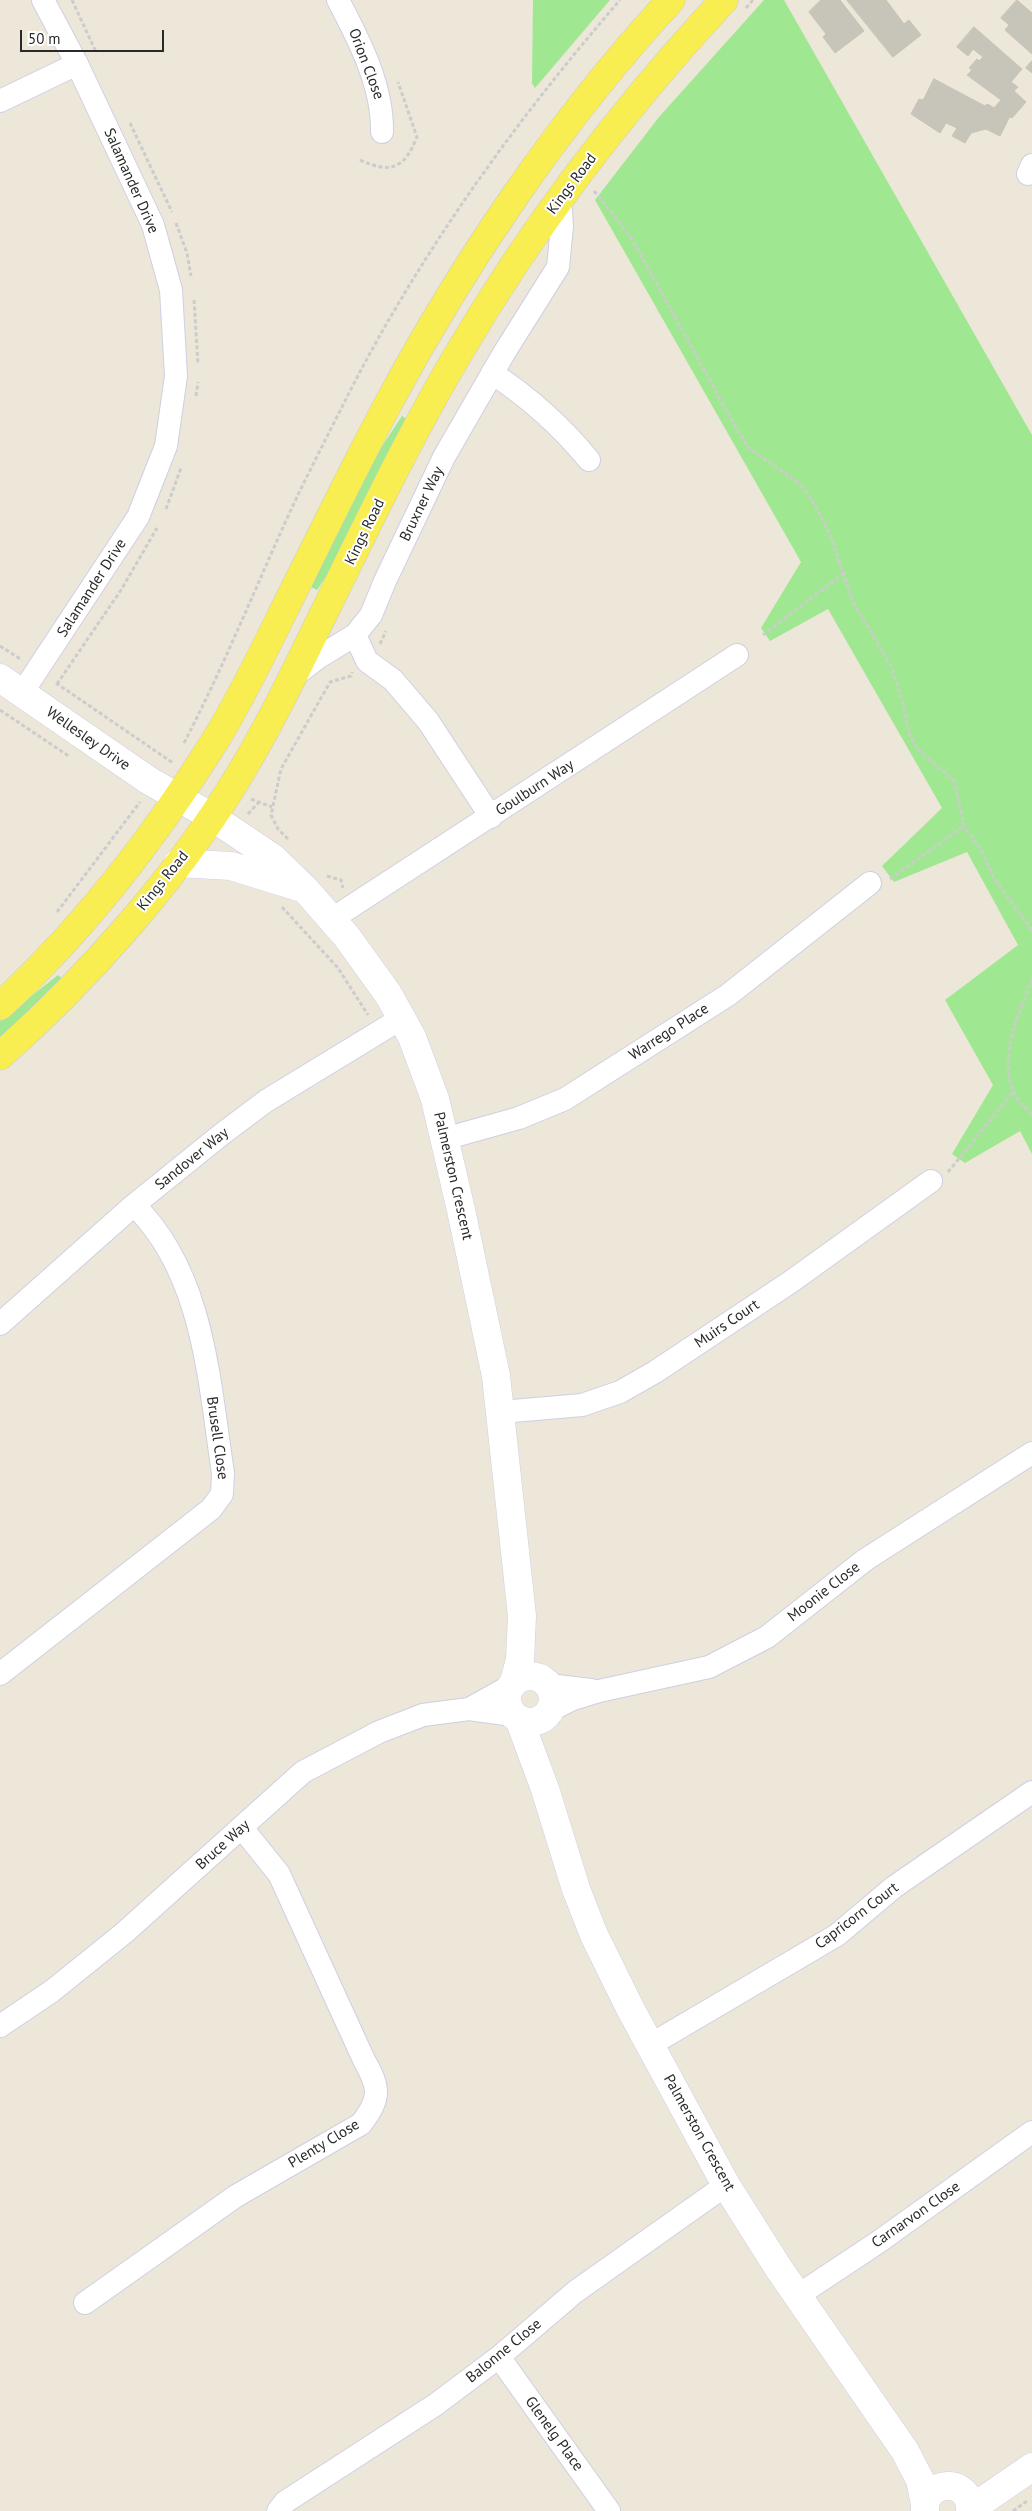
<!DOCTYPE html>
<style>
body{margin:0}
#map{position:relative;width:1032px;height:2511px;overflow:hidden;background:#ece7d9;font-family:"PT Sans",sans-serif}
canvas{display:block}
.scale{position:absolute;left:20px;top:30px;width:144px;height:22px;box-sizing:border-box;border:2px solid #292929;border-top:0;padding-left:6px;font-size:15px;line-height:18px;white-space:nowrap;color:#292929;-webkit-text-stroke:4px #fff;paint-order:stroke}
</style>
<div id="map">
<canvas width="1032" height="2511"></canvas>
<div class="scale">50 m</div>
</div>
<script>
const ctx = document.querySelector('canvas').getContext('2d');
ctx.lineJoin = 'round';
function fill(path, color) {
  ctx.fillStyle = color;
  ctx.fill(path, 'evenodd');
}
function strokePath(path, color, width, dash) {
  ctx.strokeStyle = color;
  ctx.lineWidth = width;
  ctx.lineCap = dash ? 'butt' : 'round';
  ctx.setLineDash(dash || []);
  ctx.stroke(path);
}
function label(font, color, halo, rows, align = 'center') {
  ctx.font = font + ' "PT Sans",sans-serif';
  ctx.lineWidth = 4;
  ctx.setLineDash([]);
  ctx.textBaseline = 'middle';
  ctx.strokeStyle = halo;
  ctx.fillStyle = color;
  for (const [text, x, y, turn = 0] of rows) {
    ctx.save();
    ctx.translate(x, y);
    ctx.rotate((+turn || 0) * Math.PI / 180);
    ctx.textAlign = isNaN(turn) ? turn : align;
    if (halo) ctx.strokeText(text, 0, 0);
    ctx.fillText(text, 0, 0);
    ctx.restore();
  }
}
const green = new Path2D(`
 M533,0h77l-75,88 -3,-5z
 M764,0h20l248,435v719l-12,-23 -55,32 -13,-9 41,-69 -48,-85 73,-55 -51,-93 -73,30 -12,-16 60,-58 -114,-199 -58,32 -9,-13 40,-66 -206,-362 64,-83z
 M402,416l8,5 -72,138 -21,31 -8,-4 64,-126z
 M58,975l6,5 -64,62v-21z`);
const building = new Path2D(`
 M821,0h19l24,31 -29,22 -12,-16 3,-3 -17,-22z
 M847,0h39l18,24 5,-4 12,15 -28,22z
 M1017,0l15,13v41l-27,-24 4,-5 -8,-7z
 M974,27l48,42 -11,13 7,5 -4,4 12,11 -14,16 -18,-10 7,-8 -34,-25 5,-5 -3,-2 8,-9 2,2 4,-4 -10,-8 -5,7 -11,-9z
 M1032,61v12l-6,-5z
 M934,79l51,27 2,-2 23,12 -10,20 -14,-7 -15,4 -6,10 -13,-7 5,-8 -11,-5 -6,10 -29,-19 8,-15 4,1z`);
const path = new Path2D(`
 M72,0l24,52
 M746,8l7,-8
 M130,123l42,89
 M360,160c31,14 44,9 57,-23l-19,-55
 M594,191l37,46 104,189 14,22 51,36 12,16 18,34 23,68 38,64 12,38 7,33 9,13 35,31 10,45 17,24 12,27 39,53
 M176,223l11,30 4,23
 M194,300l4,64
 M196,396l2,-14
 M166,509l15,-41
 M763,635l80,-61
 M380,644l6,-13
 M0,646l22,14
 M56,683l117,80
 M57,684l64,-94 36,-62
 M0,710l70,47
 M184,743c39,-75 70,-152 105,-229 19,-41 40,-81 60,-121 72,-141 167,-273 271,-393
 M251,799l21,8
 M248,814l10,-11
 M288,839l-10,-10 -7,-14 10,-46 49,-87 21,-6 1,-4
 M327,876l14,4 2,8
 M890,879l74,-53
 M282,907l56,61 30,47
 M57,912l83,-110
 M1032,979c-13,36 -36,80 -16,118 4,7 11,12 16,17
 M948,1172l66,-81
 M1013,2511l14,-10`);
const minor = new Path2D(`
 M338,0c21,40 45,86 44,132
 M0,101l77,-37
 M1028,174l4,-9
 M492,373c38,25 69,53 97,87
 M355,635l12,26 26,19 35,41 63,96
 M294,676l25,-19 36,-22 16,-20 14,-34 59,-124 60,-104 54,-86 4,-41 -1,-16 -4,-7
 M22,693l116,-176 28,-71 10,-70 -5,-86 -18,-65 -76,-161 -34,-64
 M332,919l405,-264
 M444,1139l75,-21 46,-19 163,-104 142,-112
 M0,1324l134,-119 88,-71 44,-33 136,-83
 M501,1412l81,-7 38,-13 35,-20 134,-89 142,-102
 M0,1674l211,-165 11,-15 1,-21c-14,-91 -19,-200 -89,-268
 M546,1682l11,4 34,4
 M469,1709l43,-24
 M551,1710l22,-11 26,-8 110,-24 58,-30 98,-77 167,-107
 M0,2026l52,-35 72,-58 179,-161 76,-40 44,-17 46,-6 44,6
 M650,2045l187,-110 57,-48 138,-95
 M797,2296l80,-53 155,-111
 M85,2303l151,-107 125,-72c20,-26 19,-36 3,-64l-85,-186 -37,-46
 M499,2357l110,154
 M278,2511l7,-9 150,-97 64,-48 76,-65 151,-107`);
const tertiary = new Path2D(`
 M0,678l148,102 64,37 61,41 32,31 42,48 41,57 24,43 23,62 26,111 35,166 26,240 -2,44 -6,22
 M178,863l53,3 68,21
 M507 1699a23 23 0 1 1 46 0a23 23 0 1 1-46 0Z
 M519,1719l26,70 31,100 18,46 37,75 95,175 53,84 126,182 15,29 5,24
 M925,2511c-2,-33 47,-34 45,0
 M974,2511l10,-11 48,-33`);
const primary = new Path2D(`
 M0,1006c85,-78 157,-172 218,-270 24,-40 45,-83 65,-124 35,-70 68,-139 105,-208 76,-142 173,-285 283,-404
 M0,1056c85,-75 172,-173 232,-269 32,-51 59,-106 85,-160 46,-93 90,-187 143,-276 74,-126 164,-243 264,-351`);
const streetNames = [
 ["Orion Close",366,64,69],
 ["Salamander Drive",131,181,66],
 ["Kings Road",572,184,-53],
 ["Bruxner Way",422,504,-64],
 ["Kings Road",365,532,-64],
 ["Salamander Drive",92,588,-57],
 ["Wellesley Drive",88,739,35],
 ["Goulburn Way",535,788,-33],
 ["Kings Road",163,881,-51],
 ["Warrego Place",669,1032,-33],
 ["Sandover Way",192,1159,-39],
 ["Palmerston Crescent",453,1176,77],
 ["Muirs Court",727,1324,-34],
 ["Brusell Close",217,1438,82],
 ["Moonie Close",824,1592,-38],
 ["Bruce Way",223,1845,-42],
 ["Capricorn Court",857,1916,-37],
 ["Palmerston Crescent",699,2133,61],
 ["Plenty Close",324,2144,-31],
 ["Carnarvon Close",916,2215,-35],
 ["Balonne Close",504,2351,-39],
 ["Glenelg Place",554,2434,54]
];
fill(green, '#a0e791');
fill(building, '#c7c4b9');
strokePath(building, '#c7c3b3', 1);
strokePath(minor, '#cecfe3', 24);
strokePath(tertiary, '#cecfe3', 29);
strokePath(primary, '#ccc', 29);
strokePath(path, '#ccc', 3, [4, 2.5]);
strokePath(minor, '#fff', 22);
strokePath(tertiary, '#fff', 28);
strokePath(primary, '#f9ee51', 28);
label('15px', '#292929', '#fff', streetNames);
</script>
